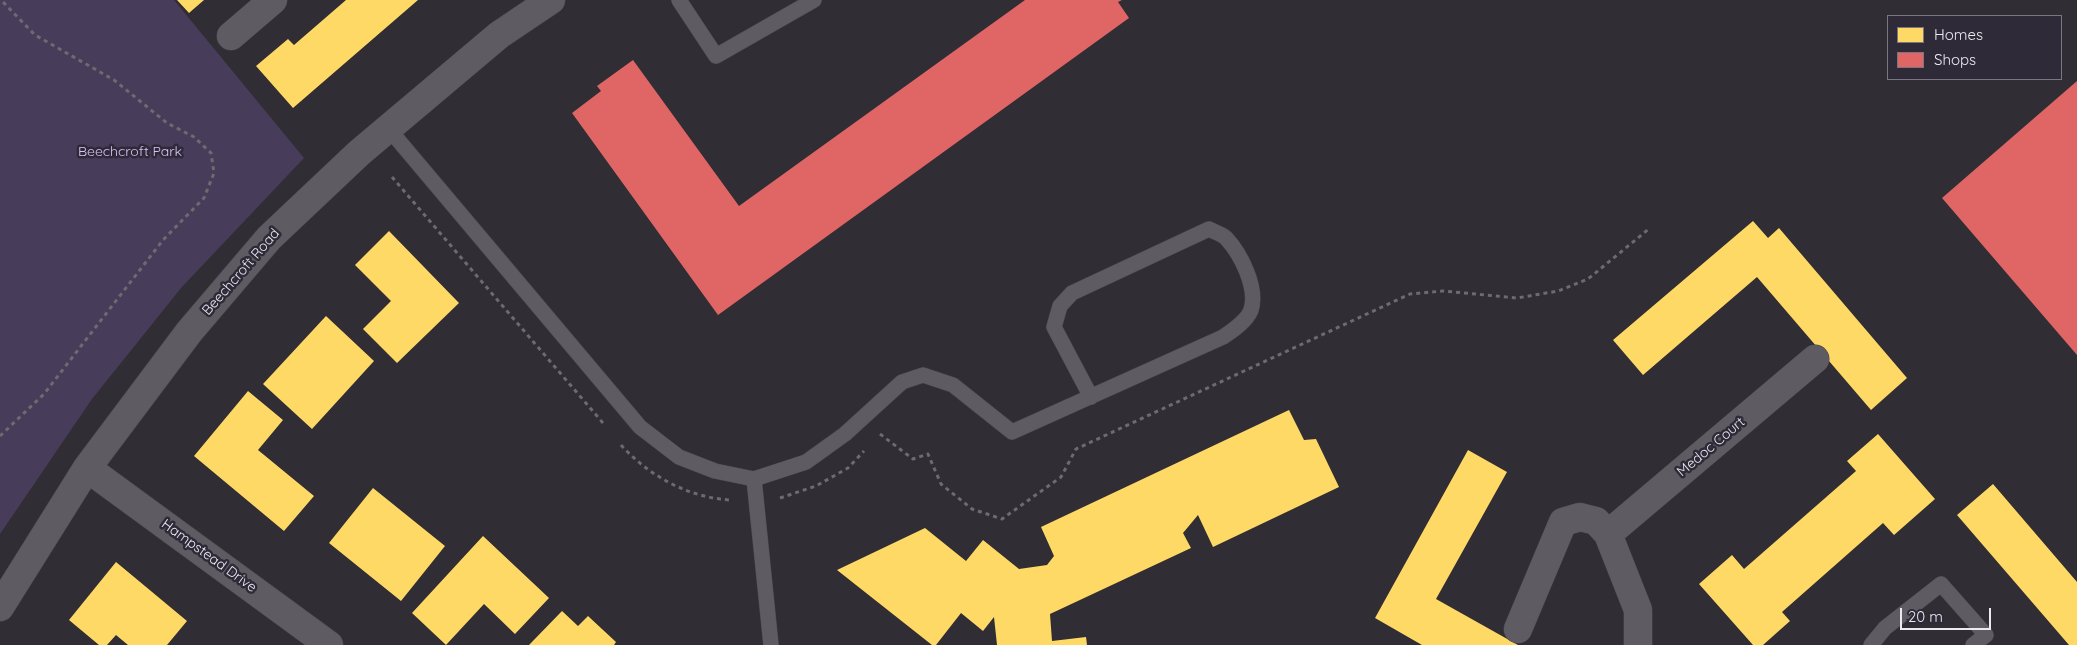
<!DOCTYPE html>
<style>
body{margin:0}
#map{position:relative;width:2077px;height:645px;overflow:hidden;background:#302d34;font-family:Quicksand,sans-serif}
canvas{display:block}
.legend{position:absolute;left:1887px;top:15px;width:175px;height:65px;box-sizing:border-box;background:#2f2a37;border:1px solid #7b7682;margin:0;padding:6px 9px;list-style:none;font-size:15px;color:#ece9f2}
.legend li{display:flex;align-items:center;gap:10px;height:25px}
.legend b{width:25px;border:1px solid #7b7682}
.scale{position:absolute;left:1900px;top:608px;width:91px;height:22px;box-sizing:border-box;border:2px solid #ece9f2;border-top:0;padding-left:6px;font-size:15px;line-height:18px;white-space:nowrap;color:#ece9f2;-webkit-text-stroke:4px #2f2a37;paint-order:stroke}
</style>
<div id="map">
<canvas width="2077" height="645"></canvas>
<ul class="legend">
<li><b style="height:14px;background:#ffd966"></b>Homes</li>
<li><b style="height:14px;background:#e06666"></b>Shops</li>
</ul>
<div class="scale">20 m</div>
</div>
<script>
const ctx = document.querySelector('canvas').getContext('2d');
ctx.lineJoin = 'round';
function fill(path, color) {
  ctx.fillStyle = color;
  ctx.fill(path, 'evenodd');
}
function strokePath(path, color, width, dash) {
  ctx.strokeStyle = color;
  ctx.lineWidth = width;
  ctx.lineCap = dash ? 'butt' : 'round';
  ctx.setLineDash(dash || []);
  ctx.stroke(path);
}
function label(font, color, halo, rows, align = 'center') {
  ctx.font = font + ' Quicksand,sans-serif';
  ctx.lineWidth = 5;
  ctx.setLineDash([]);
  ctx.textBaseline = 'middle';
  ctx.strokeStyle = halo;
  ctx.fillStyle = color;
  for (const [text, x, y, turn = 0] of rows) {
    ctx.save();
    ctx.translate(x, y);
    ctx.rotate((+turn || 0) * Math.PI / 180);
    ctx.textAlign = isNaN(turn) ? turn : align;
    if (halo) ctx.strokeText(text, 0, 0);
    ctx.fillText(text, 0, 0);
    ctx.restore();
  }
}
const green = new Path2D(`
 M0,0h174l130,158 -123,130 -89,111 -92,135z`);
const homes = new Path2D(`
 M177,0h27l-15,13z
 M346,0h72l-125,108 -37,-42 32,-27 6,6z
 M1753,221l15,17 11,-10 128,150 -36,32 -114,-133 -114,98 -30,-35z
 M389,231l70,72 -62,60 -34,-34 28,-28 -36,-36z
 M326,316l48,45 -62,68 -49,-45z
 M248,391l35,29 -25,30 56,46 -30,35 -90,-75z
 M1289,410l15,30 12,-1 23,48 -126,60 -15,-32 -15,18 8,15 -141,66 2,27 34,-4 1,8h-90l-3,-28 -11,14 -22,-18 -25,32h-4l-95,-75 88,-42 41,33 17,-21 36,29 28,-4 7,-9 -13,-29z
 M1878,434l57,65 -41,36 -11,-12 -101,89 8,9 -27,24h-10l-54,-61 33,-29 12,14 112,-98 -9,-10z
 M1468,450l39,22 -71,127 82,46h-96l-47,-27z
 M1993,484l84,98v63h-8l-112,-130z
 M373,488l72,58 -44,55 -72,-58z
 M483,536l66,62 -34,36 -31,-30 -38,41 -34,-32z
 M116,562l71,59 -20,24h-39l-12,-10 -9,10h-8l-30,-25z
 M562,611l16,15 10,-10 28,26 -2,3h-85z`);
const shops = new Path2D(`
 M1025,0h97l-4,2 11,16 -411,297 -146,-202 29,-22 -4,-5 36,-26 106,146z
 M2077,81v274l-135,-157z`);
const path = new Path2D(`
 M392,177l211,246
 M880,434l33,25 15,-5 13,30 31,25 30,10 59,-42 15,-28 334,-155 33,-3 74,7 41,-7 30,-12 62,-51
 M0,436l44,-42 119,-154 41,-42 10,-25 -3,-20 -17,-16 -27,-14 -53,-43 -79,-45 -34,-35
 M621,445c28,31 68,53 110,55
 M780,498l36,-12 32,-18 16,-17`);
const service = new Path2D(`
 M679,0l37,56 98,-56
 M388,128l252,299 39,30 36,14 39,8 52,-17 39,-28 57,-52 21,-7 30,10 59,47 211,-95c9,-6 24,-16 28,-27 7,-22 -10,-56 -25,-72 -4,-4 -12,-6 -17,-9l-137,64 -12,13 -6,21 37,70
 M754,479l17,166
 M1871,645l14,-17 56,-44 45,51 -13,10`);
const minor = new Path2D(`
 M231,36l42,-36
 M87,468l242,177
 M1608,534l207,-175
 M0,607l87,-139 102,-136 80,-94 90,-85 140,-118 52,-35
 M1518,629l45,-107 17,-5 16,4 12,13 30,76v35`);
const parkNames = [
 ["Beechcroft Park",130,152]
];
const streetNames = [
 ["Beechcroft Road",241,272,-49],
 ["Medoc Court",1711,447,-40],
 ["Hampstead Drive",209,556,36]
];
fill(green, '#483c5b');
fill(homes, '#ffd966');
fill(shops, '#e06666');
strokePath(service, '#4b494f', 16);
strokePath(minor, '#4b494f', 29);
strokePath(path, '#6c6b70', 3, [4, 4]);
strokePath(service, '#5e5c62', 15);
strokePath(minor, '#5e5c62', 28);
label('14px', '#dac4fe', '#2f2a37', parkNames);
label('14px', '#ece9f2', '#2f2a37', streetNames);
</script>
